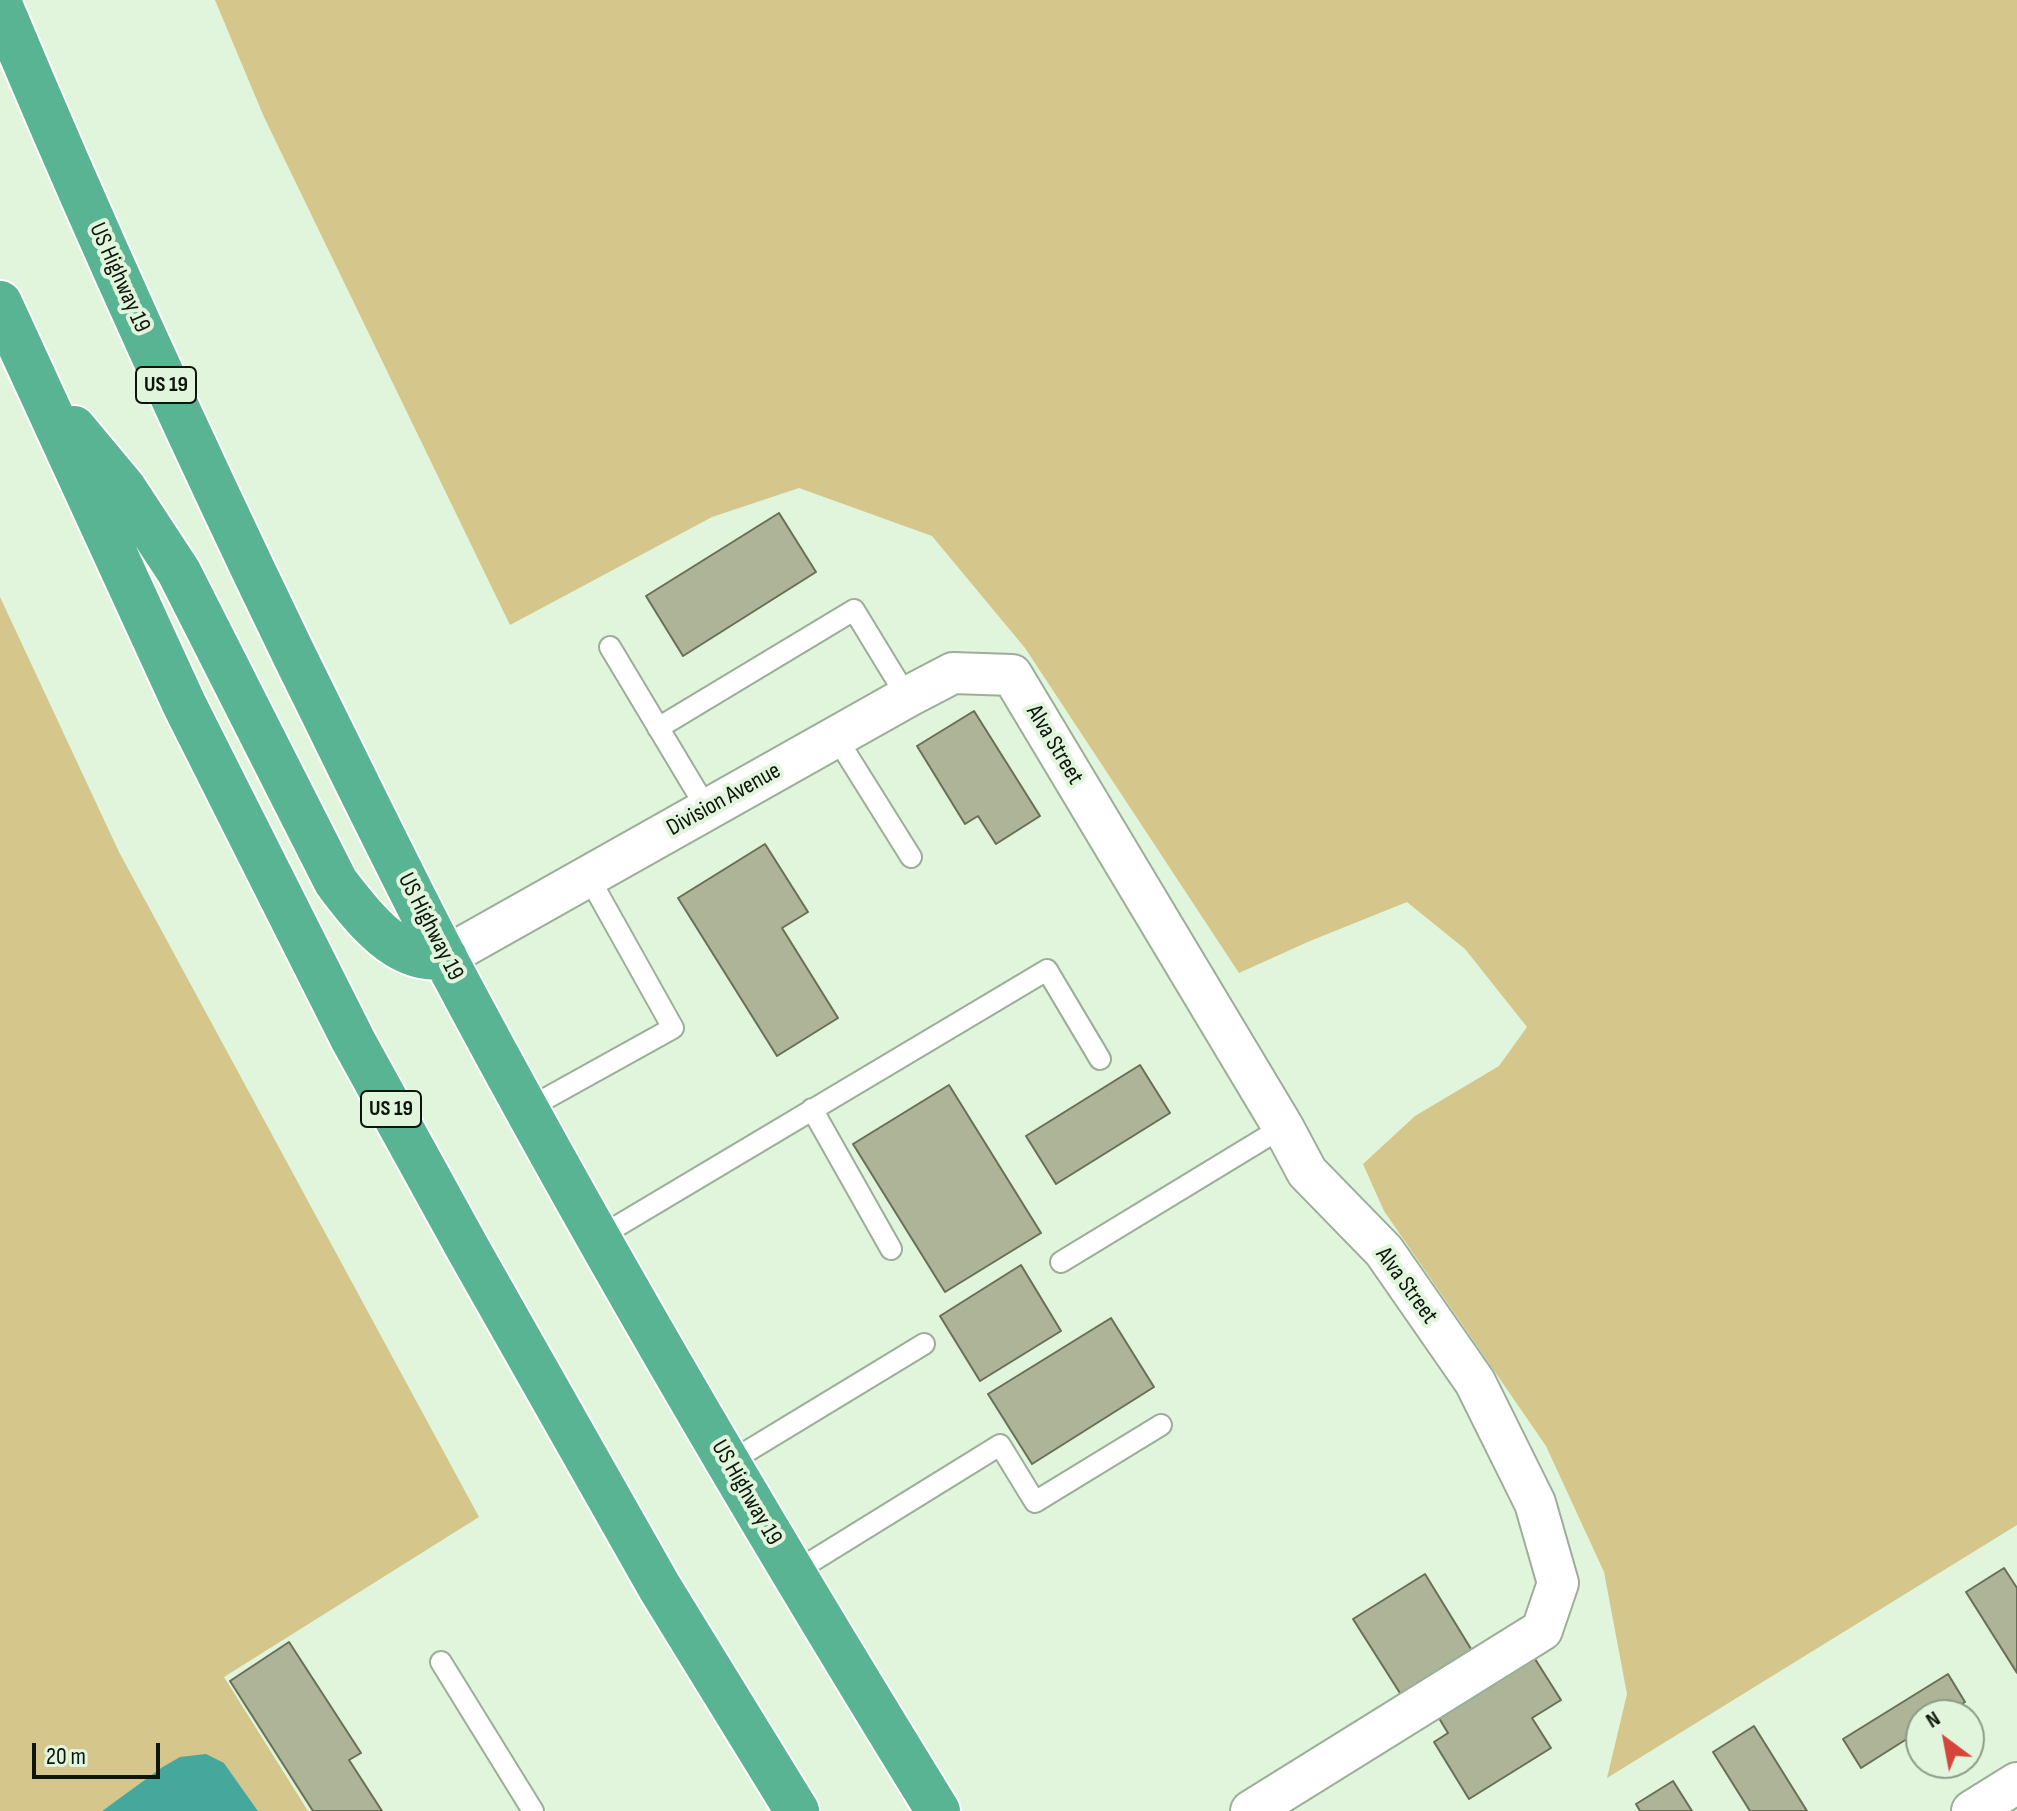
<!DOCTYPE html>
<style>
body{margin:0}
#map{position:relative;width:2017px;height:1811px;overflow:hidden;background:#e0f5dc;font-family:"Sofia Sans Condensed",sans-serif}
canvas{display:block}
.north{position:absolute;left:1905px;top:1699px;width:80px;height:80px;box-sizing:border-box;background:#e0f5dc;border:2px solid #8c9b89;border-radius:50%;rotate:328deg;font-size:22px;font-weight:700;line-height:32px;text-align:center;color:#0e150d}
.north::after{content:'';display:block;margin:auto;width:28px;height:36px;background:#d4463a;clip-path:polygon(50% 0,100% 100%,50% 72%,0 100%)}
.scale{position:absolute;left:32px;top:1743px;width:128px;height:36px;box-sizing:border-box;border:4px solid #0e150d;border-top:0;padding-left:10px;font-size:24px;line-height:28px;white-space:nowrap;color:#0e150d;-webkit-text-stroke:6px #e0f5dc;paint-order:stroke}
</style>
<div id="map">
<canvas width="2017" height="1811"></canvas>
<div class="north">N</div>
<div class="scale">20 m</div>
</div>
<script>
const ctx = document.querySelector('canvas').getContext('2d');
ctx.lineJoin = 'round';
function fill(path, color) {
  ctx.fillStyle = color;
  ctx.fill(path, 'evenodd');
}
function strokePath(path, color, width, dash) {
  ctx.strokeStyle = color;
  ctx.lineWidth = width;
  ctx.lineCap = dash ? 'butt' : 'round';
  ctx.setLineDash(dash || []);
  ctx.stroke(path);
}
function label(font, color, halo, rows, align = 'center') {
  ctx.font = font + ' "Sofia Sans Condensed",sans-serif';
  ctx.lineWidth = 8;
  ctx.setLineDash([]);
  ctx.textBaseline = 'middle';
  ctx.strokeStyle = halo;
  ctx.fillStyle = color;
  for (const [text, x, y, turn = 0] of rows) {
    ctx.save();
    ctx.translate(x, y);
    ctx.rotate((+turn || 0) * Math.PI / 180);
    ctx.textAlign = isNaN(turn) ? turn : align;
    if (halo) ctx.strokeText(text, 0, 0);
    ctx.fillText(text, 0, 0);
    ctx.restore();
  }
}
const green = new Path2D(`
 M215,0h1802v1525l-410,253 20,-84 -23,-122 -58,-126 -162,-235 -21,-47 52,-48 84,-50 28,-39 -62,-78 -58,-47 -97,39 -71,32 -214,-325 -93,-112 -133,-48 -87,29 -202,108 -246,-508z
 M0,597l119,255 360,665 -255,160 84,134h-50l-34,-48 -63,5 -59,43h-102z`);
const water = new Path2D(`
 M206,1754l18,9 34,48h-156l59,-43 19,-11z`);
const building = new Path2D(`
 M779,513l37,59 -133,84 -37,-60z
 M974,711l66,105 -44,28 -18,-28 -13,8 -48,-78z
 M765,844l43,68 -26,16 56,90 -61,38 -99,-158z
 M1140,1065l30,48 -114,71 -30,-48z
 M949,1085l92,148 -96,59 -92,-148z
 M1021,1265l40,66 -81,50 -40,-65z
 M1111,1318l43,69 -122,77 -44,-70z
 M2004,1568l13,20v85l-51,-81z
 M1425,1574l51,83 -71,44 -52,-82z
 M289,1642l72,111 -12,7 33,51h-69l-83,-130z
 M1530,1651l31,49 -29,18 19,30 -82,51 -35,-57 14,-9 -14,-23z
 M1948,1674l17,28 -20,13h-24v15l-60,38 -18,-29z
 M1754,1726l53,85h-57l-37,-59z
 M1673,1781l19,30h-52l-4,-7z`);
const service = new Path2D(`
 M610,647l97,162
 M658,728l196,-118 53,87
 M836,737l75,120
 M527,1109l146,-81 -85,-152
 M812,1109l79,140
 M599,1237l448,-267 53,89
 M1061,1262l222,-135
 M728,1463l196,-119
 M793,1573l207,-128 35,57 126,-77
 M441,1662l92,149`);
const minor = new Path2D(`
 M445,957l462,-260 46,-24 59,2 271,452 24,45 77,79 91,131 60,121 23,80 -16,47 -291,181
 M1972,1811l45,-28`);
const trunk = new Path2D(`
 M0,4c92,221 191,438 295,653 50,101 99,203 151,303 153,289 320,572 492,851
 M0,303l185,403 168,334 115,209 192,339 137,223
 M74,428l50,60 55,84 157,310c26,34 61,82 109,75`);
const shields = [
 [166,385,60],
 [391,1109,60]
];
const shieldNames = [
 ["US 19",166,385],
 ["US 19",391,1109]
];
const streetNames = [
 ["US Highway 19",119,278,66],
 ["Alva Street",1054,745,59],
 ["Division Avenue",724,800,-29],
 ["US Highway 19",430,927,63],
 ["Alva Street",1406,1286,54],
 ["US Highway 19",746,1493,60]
];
fill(green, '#d5c78b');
fill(water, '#46a79c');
fill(building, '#adb498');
strokePath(building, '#696f55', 2);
strokePath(service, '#9bae97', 24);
strokePath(minor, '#9bae97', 44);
strokePath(trunk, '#fff', 48);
strokePath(service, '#fff', 20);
strokePath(minor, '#fff', 40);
strokePath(trunk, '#58b492', 44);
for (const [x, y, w] of shields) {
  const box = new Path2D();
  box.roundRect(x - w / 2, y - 18, w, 36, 6);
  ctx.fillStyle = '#e0f5dc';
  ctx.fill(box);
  strokePath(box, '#0e150d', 2);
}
label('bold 22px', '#0e150d', null, shieldNames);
label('24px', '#0e150d', '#e0f5dc', streetNames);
</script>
